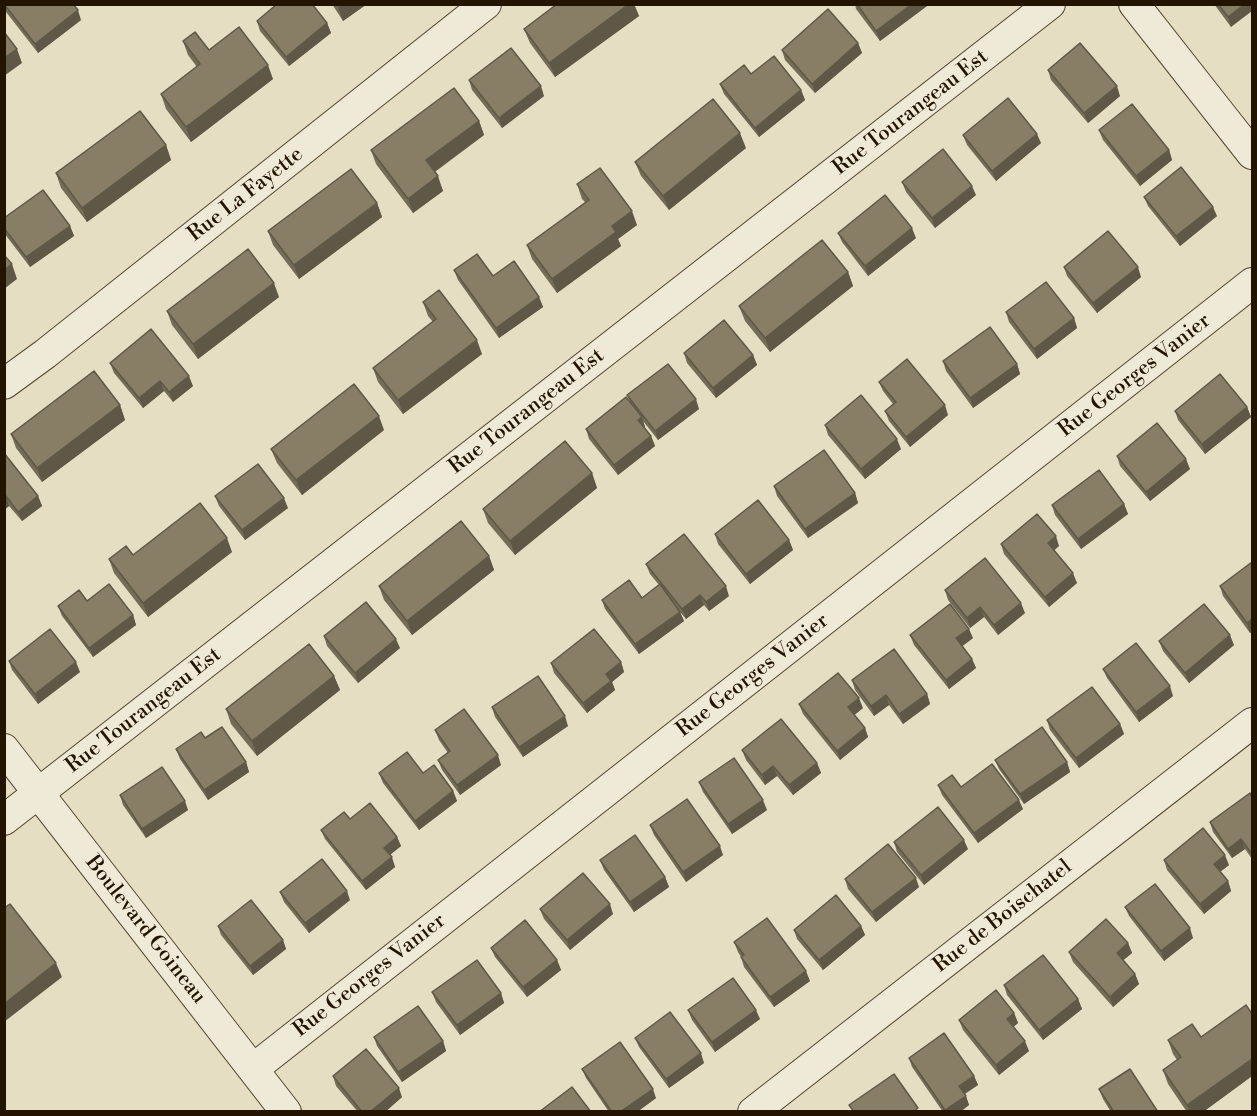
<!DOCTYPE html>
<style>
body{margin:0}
#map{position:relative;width:1257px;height:1116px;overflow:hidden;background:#e6dec2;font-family:"Libre Bodoni",serif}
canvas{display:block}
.frame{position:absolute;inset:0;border:6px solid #231400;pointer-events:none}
</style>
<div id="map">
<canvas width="1257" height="1116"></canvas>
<div class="frame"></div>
</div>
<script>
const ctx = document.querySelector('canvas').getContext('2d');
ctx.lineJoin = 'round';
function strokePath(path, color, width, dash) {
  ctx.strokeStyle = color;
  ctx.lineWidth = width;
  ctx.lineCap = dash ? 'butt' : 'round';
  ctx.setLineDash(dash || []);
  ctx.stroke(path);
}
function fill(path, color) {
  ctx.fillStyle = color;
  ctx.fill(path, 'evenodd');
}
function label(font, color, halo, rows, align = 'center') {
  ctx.font = font + ' "Libre Bodoni",serif';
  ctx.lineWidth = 4.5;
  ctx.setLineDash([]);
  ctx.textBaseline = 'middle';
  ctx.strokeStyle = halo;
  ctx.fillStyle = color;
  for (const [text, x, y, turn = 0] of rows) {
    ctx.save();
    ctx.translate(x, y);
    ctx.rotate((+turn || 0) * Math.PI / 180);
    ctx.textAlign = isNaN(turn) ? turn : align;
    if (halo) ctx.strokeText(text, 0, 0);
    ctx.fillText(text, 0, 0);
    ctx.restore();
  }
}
const minor = new Path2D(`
 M1134,4l118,150
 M4,384l41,-30 441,-350
 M4,749l282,363
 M4,820l1046,-816
 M253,1069l999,-786
 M753,1112l499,-389`);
const wall = new Path2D(`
 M4,4l77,16 -43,33 -32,-41z
 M332,4h35l-24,17z
 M557,4h77l5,12 -84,61 -25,-34 -6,-14z
 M855,4h72v2l-47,35 -24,-32z
 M1214,4h38l-21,23z
 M257,21l70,2 4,10 -42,33 -29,-35z
 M183,41l90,38 -82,63 -25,-33 -5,-15 36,-27 -9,-12z
 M858,43l4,10 -47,40 -30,-33 -3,-10z
 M1048,70l72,26 -32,27 -37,-43z
 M751,74l50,16 4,10 -46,37 -35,-43 -4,-10z
 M469,80l75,16 -42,32 -30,-38z
 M479,121l5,14 -49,37 8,19 -30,22 -37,-49 -5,-14z
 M1099,130l70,20 3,10 -32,26 -37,-46z
 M963,135l78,8 -45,38 -29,-36z
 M166,145l5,15 -84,62 -26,-34 -5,-15z
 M746,148l-77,62 -28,-34 -6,-14z
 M902,182l74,13 -41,33 -29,-36z
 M577,184l60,41 -19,14 3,7 -64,47 -25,-34 -5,-14 58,-43 -3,-3z
 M1144,197l73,19 -37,30 -32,-40z
 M377,203l5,14 -83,62 -26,-34 -5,-14z
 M4,218l66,8 4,10 -44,31 -26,-34z
 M838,233l78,5 -48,38 -26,-34z
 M1064,267l77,10 -44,36 -30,-37z
 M454,270l85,27 4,10 -44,31 -41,-58z
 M848,272l5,14 -83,66 -25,-31 -6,-15z
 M279,297l-81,62 -26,-34 -5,-14z
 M423,302l59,52 -79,60 -25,-32 -5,-14 60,-46 -5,-6z
 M1006,312l68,6 3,10 -40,31 -28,-37z
 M684,353l69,2 4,10 -41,33 -29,-35z
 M943,361l74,3 3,10 -47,34 -27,-37z
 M110,363l83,23 -20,16 -9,-11 -21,17 -29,-35z
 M879,382l69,33 -38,32 -21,-26 -4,-10 8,-7 -10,-13z
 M627,395l72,14 -41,31 -15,-19 2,6h-1l7,9 4,10 -37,29 -29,-36 -3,-10 44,-27z
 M120,405l5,15 -83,62 -26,-34 -5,-14z
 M1247,407l4,10 -46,37 -27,-34 -3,-9z
 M825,425l76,24 -36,30 -37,-44z
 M384,430l-82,65 -25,-32 -6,-14z
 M4,453l34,43 4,10 -20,15 -13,-15 -5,4z
 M1117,456l73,13 -40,32 -30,-35z
 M592,473l5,15 -82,67 -27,-32 -5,-14z
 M774,486l81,7 3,10 -50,35 -31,-42z
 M215,496l73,12 -43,32 -26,-34z
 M1124,504l4,10 -47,35 -26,-34 -3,-10z
 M715,534l74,6 4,10 -43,34 -32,-40z
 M1001,544l58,2 -5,4 23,33 -28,24 -45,-53z
 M232,552l-84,65 -34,-44 -5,-14 24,-4z
 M489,556l5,14 -82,65 -28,-35 -5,-14z
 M1252,562v69l-2,2 -27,-37 -3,-10z
 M646,564l83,32 -20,15 -5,-6 -18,14 -6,-7 4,9 -45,33 -34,-45 -3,-9 40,-2 17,-13 -9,-11z
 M945,590l80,23 -27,22 -14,-18 -14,11 -22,-28z
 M87,601l46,14 3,10 -43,32 -31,-41 -4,-10z
 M910,635l63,3 -11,8 10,13 4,9 -27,21 -35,-44z
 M324,636l76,12 -42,35 -31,-37z
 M1159,641l75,4 -45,38 -26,-32z
 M9,661l71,11 -42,32 -26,-34z
 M621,662l3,10 -12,10 3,8 -28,23 -33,-40 -3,-10z
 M1103,669l70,27 -34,26 -32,-44z
 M334,676l6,14 -83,66 -26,-32 -5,-15z
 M852,680l75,14 3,10 -27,20 -14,-19 -15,11 -19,-26z
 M799,704l64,4 -9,7 11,13 3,9 -28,23 -37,-46z
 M492,707l76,19 -45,31 -28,-40z
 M1047,720l73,4 4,10 -45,34 -29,-38z
 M435,730l66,35 -41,30 -18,-25 -4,-10 10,-7 -9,-13z
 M205,738l41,24 3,10 -41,28 -28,-41 -4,-10z
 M742,750l75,13 4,10 -28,22 -16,-19 -12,9 -19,-25z
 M995,760l72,2 3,10 -46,32 -25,-35z
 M379,773h44l30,18 4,10 -38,29 -36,-47z
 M699,782l68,28 -35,24 -29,-42z
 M938,785l85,24 -45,34 -36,-48z
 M120,795l68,15 -42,28 -23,-33z
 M1252,797v62l-7,-10 -13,9 -19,-26 -3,-10z
 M350,819l47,18 4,9 -11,9 5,12 -29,23 -41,-51 -4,-9z
 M650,825l73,30 -37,27 -32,-47z
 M894,842l74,7 -44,36 -27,-33z
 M600,860l65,17 4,10 -35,25 -30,-42z
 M1164,860l65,5 -9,7 8,9 3,10 -27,23 -37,-44z
 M845,879l74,8 -43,35 -28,-33z
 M280,892l70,8 -41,33 -25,-31z
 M1125,907l68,31 -29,23 -35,-45z
 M540,909l73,5 -43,36 -26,-31z
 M218,926l65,14 3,9 -33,26 -32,-40z
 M861,926l4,9 -42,35 -26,-31 -3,-9z
 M734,942l76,39 -36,26 -30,-40 -3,-10 -3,-5z
 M1128,943l4,10 -9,7 12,14 4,10 -26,23 -40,-45 -4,-10z
 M491,948l66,12 4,10 -34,27 -32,-40z
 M1004,985l74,14 4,10 -39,31 -36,-45z
 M432,992l69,1 3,10 -44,32 -24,-33z
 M688,1010l72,9 -45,33 -23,-32z
 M1014,1013l4,10 -5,4 16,24 -30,24 -36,-45 -4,-10z
 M374,1037l69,4 3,10 -44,31 -25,-36z
 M1201,1037l51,39 -49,36h-16l-19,-28 -5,-14 14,-10 -4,-6 -5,-14z
 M635,1038l69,25 -35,25 -30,-41z
 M909,1058l65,18 4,9 -13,9 4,11 -9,7h-17l-31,-45z
 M582,1069l74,29 -19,14h-28l-23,-34z
 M333,1076l69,21 -17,15h-27l-22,-26z
 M1099,1089l59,23h-47l-8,-13z`);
const shadedWall = new Path2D(`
 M342,4h25l-24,17 -5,-14z
 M629,4h5l5,12 -84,61 -6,-14z
 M912,4h15v2l-47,35 -4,-10z
 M1245,4h7v7l-21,16 -3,-10z
 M78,10l3,10 -43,33 -3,-9z
 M327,23l4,10 -42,33 -3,-9z
 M858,43l4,10 -47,40 -3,-9z
 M17,49l5,14 -18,13v-18z
 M268,65l5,14 -82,63 -5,-15z
 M541,86l3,10 -42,32 -3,-10z
 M1117,86l3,10 -32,27 -4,-10z
 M801,90l4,10 -46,37 -4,-9z
 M479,121l5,14 -53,39 -5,-14z
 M740,133l6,15 -77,62 -6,-14z
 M1037,134l4,9 -45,38 -4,-10z
 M166,145l5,15 -84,62 -5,-14z
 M1169,150l3,10 -32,26 -4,-10z
 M438,176l5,15 -30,22 -5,-14z
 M972,186l4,9 -41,33 -3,-10z
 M377,203l5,14 -83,62 -5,-14z
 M1213,207l4,9 -37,30 -4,-10z
 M632,211l5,14 -19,14 3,7 -64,47 -5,-14 60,-53z
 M70,226l4,10 -44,31 -4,-10z
 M912,228l4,10 -48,38 -3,-10z
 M12,264l5,15 -13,10v-19z
 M1138,267l3,10 -44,36 -4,-10z
 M848,272l5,14 -83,66 -5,-14z
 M274,283l5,14 -81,62 -5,-15z
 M539,297l4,10 -44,31 -3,-10z
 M1074,318l3,10 -40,31 -3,-10z
 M477,340l5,14 -79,60 -5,-14z
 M753,355l4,10 -41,33 -3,-10z
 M1017,364l3,10 -47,34 -3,-10z
 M189,376l4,10 -20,16 -4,-10z
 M160,381l4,10 -21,17 -4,-10z
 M696,399l3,10 -41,31 -3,-9z
 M120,405l5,15 -83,62 -5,-14z
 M945,405l3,10 -38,32 -4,-10z
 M1247,407l4,10 -46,37 -3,-10z
 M379,416l5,14 -82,65 -6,-15z
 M642,417l3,10 -3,2 -4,-9z
 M651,436l4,10 -37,29 -4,-10z
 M897,439l4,10 -36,30 -4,-10z
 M1186,459l4,10 -40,32 -4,-9z
 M592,473l5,15 -82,67 -5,-14z
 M855,493l3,10 -50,35 -3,-9z
 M6,496l3,10 -5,4v-12z
 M38,496l4,10 -20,15 -4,-9z
 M284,498l4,10 -43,32 -3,-10z
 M1124,504l4,10 -47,35 -3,-10z
 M1056,536l3,10 -8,7 -3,-10z
 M227,538l5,14 -84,65 -5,-14z
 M789,540l4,10 -43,34 -4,-10z
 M489,556l5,14 -82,65 -5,-14z
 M1073,573l4,10 -28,24 -4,-10z
 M726,586l3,10 -20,15 -3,-9z
 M700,595l4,10 -18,14 -4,-10z
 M1021,603l4,10 -27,22 -4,-10z
 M980,607l4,10 -14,11 -3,-10z
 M680,612l4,9 -45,33 -4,-10z
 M133,615l3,10 -43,32 -4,-9z
 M1252,619v12l-2,2 -3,-10z
 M969,629l4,9 -13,10 -4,-10z
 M1230,635l4,10 -45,38 -4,-10z
 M396,639l4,9 -42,35 -3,-10z
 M972,659l4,9 -27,21 -3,-9z
 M76,662l4,10 -42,32 -3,-10z
 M621,662l3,10 -12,10 3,8 -28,23 -4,-10 23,-29z
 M334,676l6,14 -83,66 -5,-15z
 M1170,686l3,10 -34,26 -3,-10z
 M927,694l3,10 -27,20 -4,-10z
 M886,695l3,10 -15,11 -3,-10z
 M859,698l4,10 -11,9 -4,-10z
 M565,716l3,10 -45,31 -4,-10z
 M1120,724l4,10 -45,34 -3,-10z
 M865,728l3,9 -28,23 -3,-9z
 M498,755l3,10 -41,30 -3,-10z
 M246,762l3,10 -41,28 -4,-10z
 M1067,762l3,10 -46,32 -4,-10z
 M817,763l4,10 -28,22 -4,-10z
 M773,766l4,10 -12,9 -3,-10z
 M453,791l4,10 -38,29 -4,-9z
 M763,800l4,10 -35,24 -4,-10z
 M1019,800l4,9 -45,34 -4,-10z
 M185,801l3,9 -42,28 -4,-9z
 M397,837l4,9 -14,11 -3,-9z
 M1241,839l4,10 -13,9 -4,-9z
 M964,840l4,9 -44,36 -3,-10z
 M720,846l3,9 -37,27 -3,-10z
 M1225,855l4,10 -12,9 -3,-10z
 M392,857l3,10 -29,23 -4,-9z
 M665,877l4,10 -35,25 -4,-10z
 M916,878l3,9 -43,35 -4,-10z
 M1228,881l3,10 -27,23 -4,-10z
 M347,891l3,9 -41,33 -4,-10z
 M610,904l3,10 -43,36 -3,-10z
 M861,926l4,9 -42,35 -4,-10z
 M1190,928l3,10 -29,23 -3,-10z
 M283,940l3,9 -33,26 -3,-9z
 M1128,943l4,10 -12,10 -3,-10z
 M557,960l4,10 -34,27 -4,-10z
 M56,963l6,14 -58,45v-18z
 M806,971l4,10 -36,26 -4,-10z
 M1135,974l4,10 -26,23 -3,-10z
 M501,993l3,10 -44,32 -3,-10z
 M1078,999l4,10 -39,31 -4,-10z
 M756,1010l4,9 -45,33 -3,-10z
 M1014,1013l4,10 -7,6 -4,-10z
 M443,1041l3,10 -44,31 -4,-10z
 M1025,1041l4,10 -30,24 -3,-10z
 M701,1053l3,10 -35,25 -3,-9z
 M1252,1059v17l-49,36h-13l-3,-7z
 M974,1076l4,9 -16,10 -3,-9z
 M399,1088l3,9 -17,15h-15z
 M653,1089l3,9 -19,14h-17z
 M966,1096l3,9 -9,7h-14l-1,-2z`);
const building = new Path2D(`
 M4,4h69l5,6 -43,34z
 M277,4h35l15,19 -41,34 -29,-36z
 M557,4h72l-80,59 -25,-34z
 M857,4h55l-36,27z
 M1218,4h27l-17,13z
 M828,9l30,34 -46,41 -30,-34z
 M239,27l29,38 -82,62 -25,-33 39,-30 -17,-23 12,-9 14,18z
 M4,32l13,17 -13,9z
 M1080,43l37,43 -33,27 -36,-43z
 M511,48l30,38 -42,32 -30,-38z
 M774,56l27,34 -46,38 -35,-44 24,-19 7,9z
 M454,88l25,33 -53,39 12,16 -30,23 -37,-49z
 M1008,98l29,36 -45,37 -29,-36z
 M713,99l27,34 -77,63 -28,-34z
 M1132,104l37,46 -33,26 -37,-46z
 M140,111l26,34 -84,63 -26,-35z
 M943,149l29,37 -40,32 -30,-36z
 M1181,167l32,40 -37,29 -32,-39z
 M600,168l32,43 -20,15 4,6 -64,47 -25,-34 62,-45 -12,-16z
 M351,169l26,34 -83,62 -26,-34z
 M43,190l27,36 -44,31 -22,-29v-10z
 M885,195l27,33 -47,38 -27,-33z
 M1108,231l30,36 -45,36 -29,-36z
 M822,240l26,32 -83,66 -26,-32z
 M248,249l26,34 -81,61 -26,-33z
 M477,254l16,22 21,-15 25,36 -43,31 -42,-58z
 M4,255l8,9 -8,6z
 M1046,282l28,36 -40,31 -28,-37z
 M439,290l38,50 -79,60 -25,-32 63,-49 -13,-17z
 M724,320l29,35 -40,33 -29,-35z
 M990,327l27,37 -47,34 -27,-37z
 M151,329l38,47 -20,16 -9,-11 -21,17 -29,-35z
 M907,359l38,46 -39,32 -21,-26 11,-9 -17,-20z
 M668,364l28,35 -41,32 -28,-36z
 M94,371l26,34 -83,63 -26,-34z
 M1220,374l27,33 -45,37 -27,-33z
 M354,384l25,32 -83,64 -25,-31z
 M861,395l36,44 -36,30 -36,-44z
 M626,397l16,20 -4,3 13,16 -37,29 -28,-36z
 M1157,423l29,36 -40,33 -29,-36z
 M565,441l27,32 -82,68 -27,-32z
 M824,450l31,43 -50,36 -31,-43z
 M4,453l34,43 -20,16 -12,-16 -2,2z
 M258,464l26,34 -42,32 -27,-34z
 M1099,470l25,34 -46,35 -26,-34z
 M758,500l31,40 -43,34 -31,-40z
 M200,503l27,35 -84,65 -34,-44 17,-13 7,9z
 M1037,514l19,22 -8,7 25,30 -28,24 -44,-53z
 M461,521l28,35 -82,65 -28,-35z
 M684,534l42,52 -20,16 -6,-7 -18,14 -36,-45z
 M985,558l36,45 -27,22 -14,-18 -13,11 -22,-28z
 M1252,562v57l-5,4 -27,-37z
 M629,580l13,18 18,-14 20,28 -45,32 -33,-44z
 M109,584l24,31 -44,33 -31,-42 21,-16 8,11z
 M366,602l30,37 -41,34 -31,-37z
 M950,604l19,25 -13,9 16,21 -26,21 -36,-45z
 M1204,604l26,31 -45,38 -26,-32z
 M50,629l26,33 -41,32 -26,-33z
 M594,629l27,33 -15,12 5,7 -28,22 -32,-40z
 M1136,643l34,43 -34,26 -33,-43z
 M309,644l25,32 -82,65 -26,-32z
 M894,649l33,45 -28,20 -13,-19 -15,11 -19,-26z
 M838,673l21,25 -11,9 17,21 -28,23 -38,-47z
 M538,676l27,40 -46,31 -27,-40z
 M1092,687l28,37 -44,34 -29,-38z
 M464,709l34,46 -41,30 -19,-25 12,-9 -15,-21z
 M781,719l36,44 -28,22 -16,-19 -11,9 -20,-25z
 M222,727l24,35 -42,28 -28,-41 25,-17 4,6z
 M1042,727l25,35 -47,32 -25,-34z
 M407,752l16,21 11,-8 19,26 -38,30 -36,-48z
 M734,758l29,42 -35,24 -29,-42z
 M992,764l27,36 -45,33 -36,-48 14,-10 9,12z
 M162,767l23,34 -43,28 -22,-34z
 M1250,793l2,4v57l-11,-15 -13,10 -18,-27z
 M687,799l33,47 -37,26 -33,-47z
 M370,803l27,34 -13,11 8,9 -30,24 -41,-51 23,-18 6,7z
 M938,807l26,33 -43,35 -27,-33z
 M1203,828l22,27 -11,9 14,17 -28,23 -36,-44z
 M635,835l30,42 -35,25 -30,-42z
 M888,844l28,34 -44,34 -27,-33z
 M322,859l25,32 -42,32 -25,-31z
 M583,873l27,31 -43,36 -27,-31z
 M1155,884l35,44 -29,23 -36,-44z
 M836,895l25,31 -42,34 -25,-30z
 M251,900l32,40 -33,26 -32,-40z
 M10,904l46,59 -52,41v-96z
 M767,918l39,53 -36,26 -29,-40 3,-2 -10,-13z
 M1106,919l22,24 -11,10 18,21 -25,23 -41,-45z
 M525,920l32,40 -34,27 -32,-39z
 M1043,955l35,44 -39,31 -35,-45z
 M477,960l24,33 -44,32 -25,-33z
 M733,978l23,32 -44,32 -24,-32z
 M996,990l18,23 -7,6 18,22 -29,24 -37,-45z
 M1246,1005l6,9v45l-65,46 -24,-35 18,-13 -13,-17 24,-16 9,13z
 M418,1006l25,35 -45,31 -24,-35z
 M670,1012l31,41 -35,26 -31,-41z
 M944,1033l30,43 -15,10 7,10 -21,14 -36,-52z
 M620,1042l33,47 -33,23h-8l-30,-43z
 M366,1049l33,39 -29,24h-8l-29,-36z
 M1130,1069l28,43h-44l-15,-23z
 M894,1074l24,34 -5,4h-59l-5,-7z
 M572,1087l19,25h-52z`);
const streetNames = [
 ["Rue Tourangeau Est",911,113,-38],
 ["Rue La Fayette",246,195,-38],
 ["Rue Georges Vanier",1135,376,-38],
 ["Rue Tourangeau Est",527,412,-38],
 ["Rue Georges Vanier",753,676,-38],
 ["Rue Tourangeau Est",144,711,-38],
 ["Rue de Boischatel",1003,917,-38],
 ["Boulevard Goineau",145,930,52],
 ["Rue Georges Vanier",370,976,-38]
];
strokePath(minor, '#544630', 32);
strokePath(minor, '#efead7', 30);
fill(wall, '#756c57');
fill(shadedWall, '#5f5847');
fill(building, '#887d65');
strokePath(building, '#5f5847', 1.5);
label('21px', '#231400', '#efead7', streetNames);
</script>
